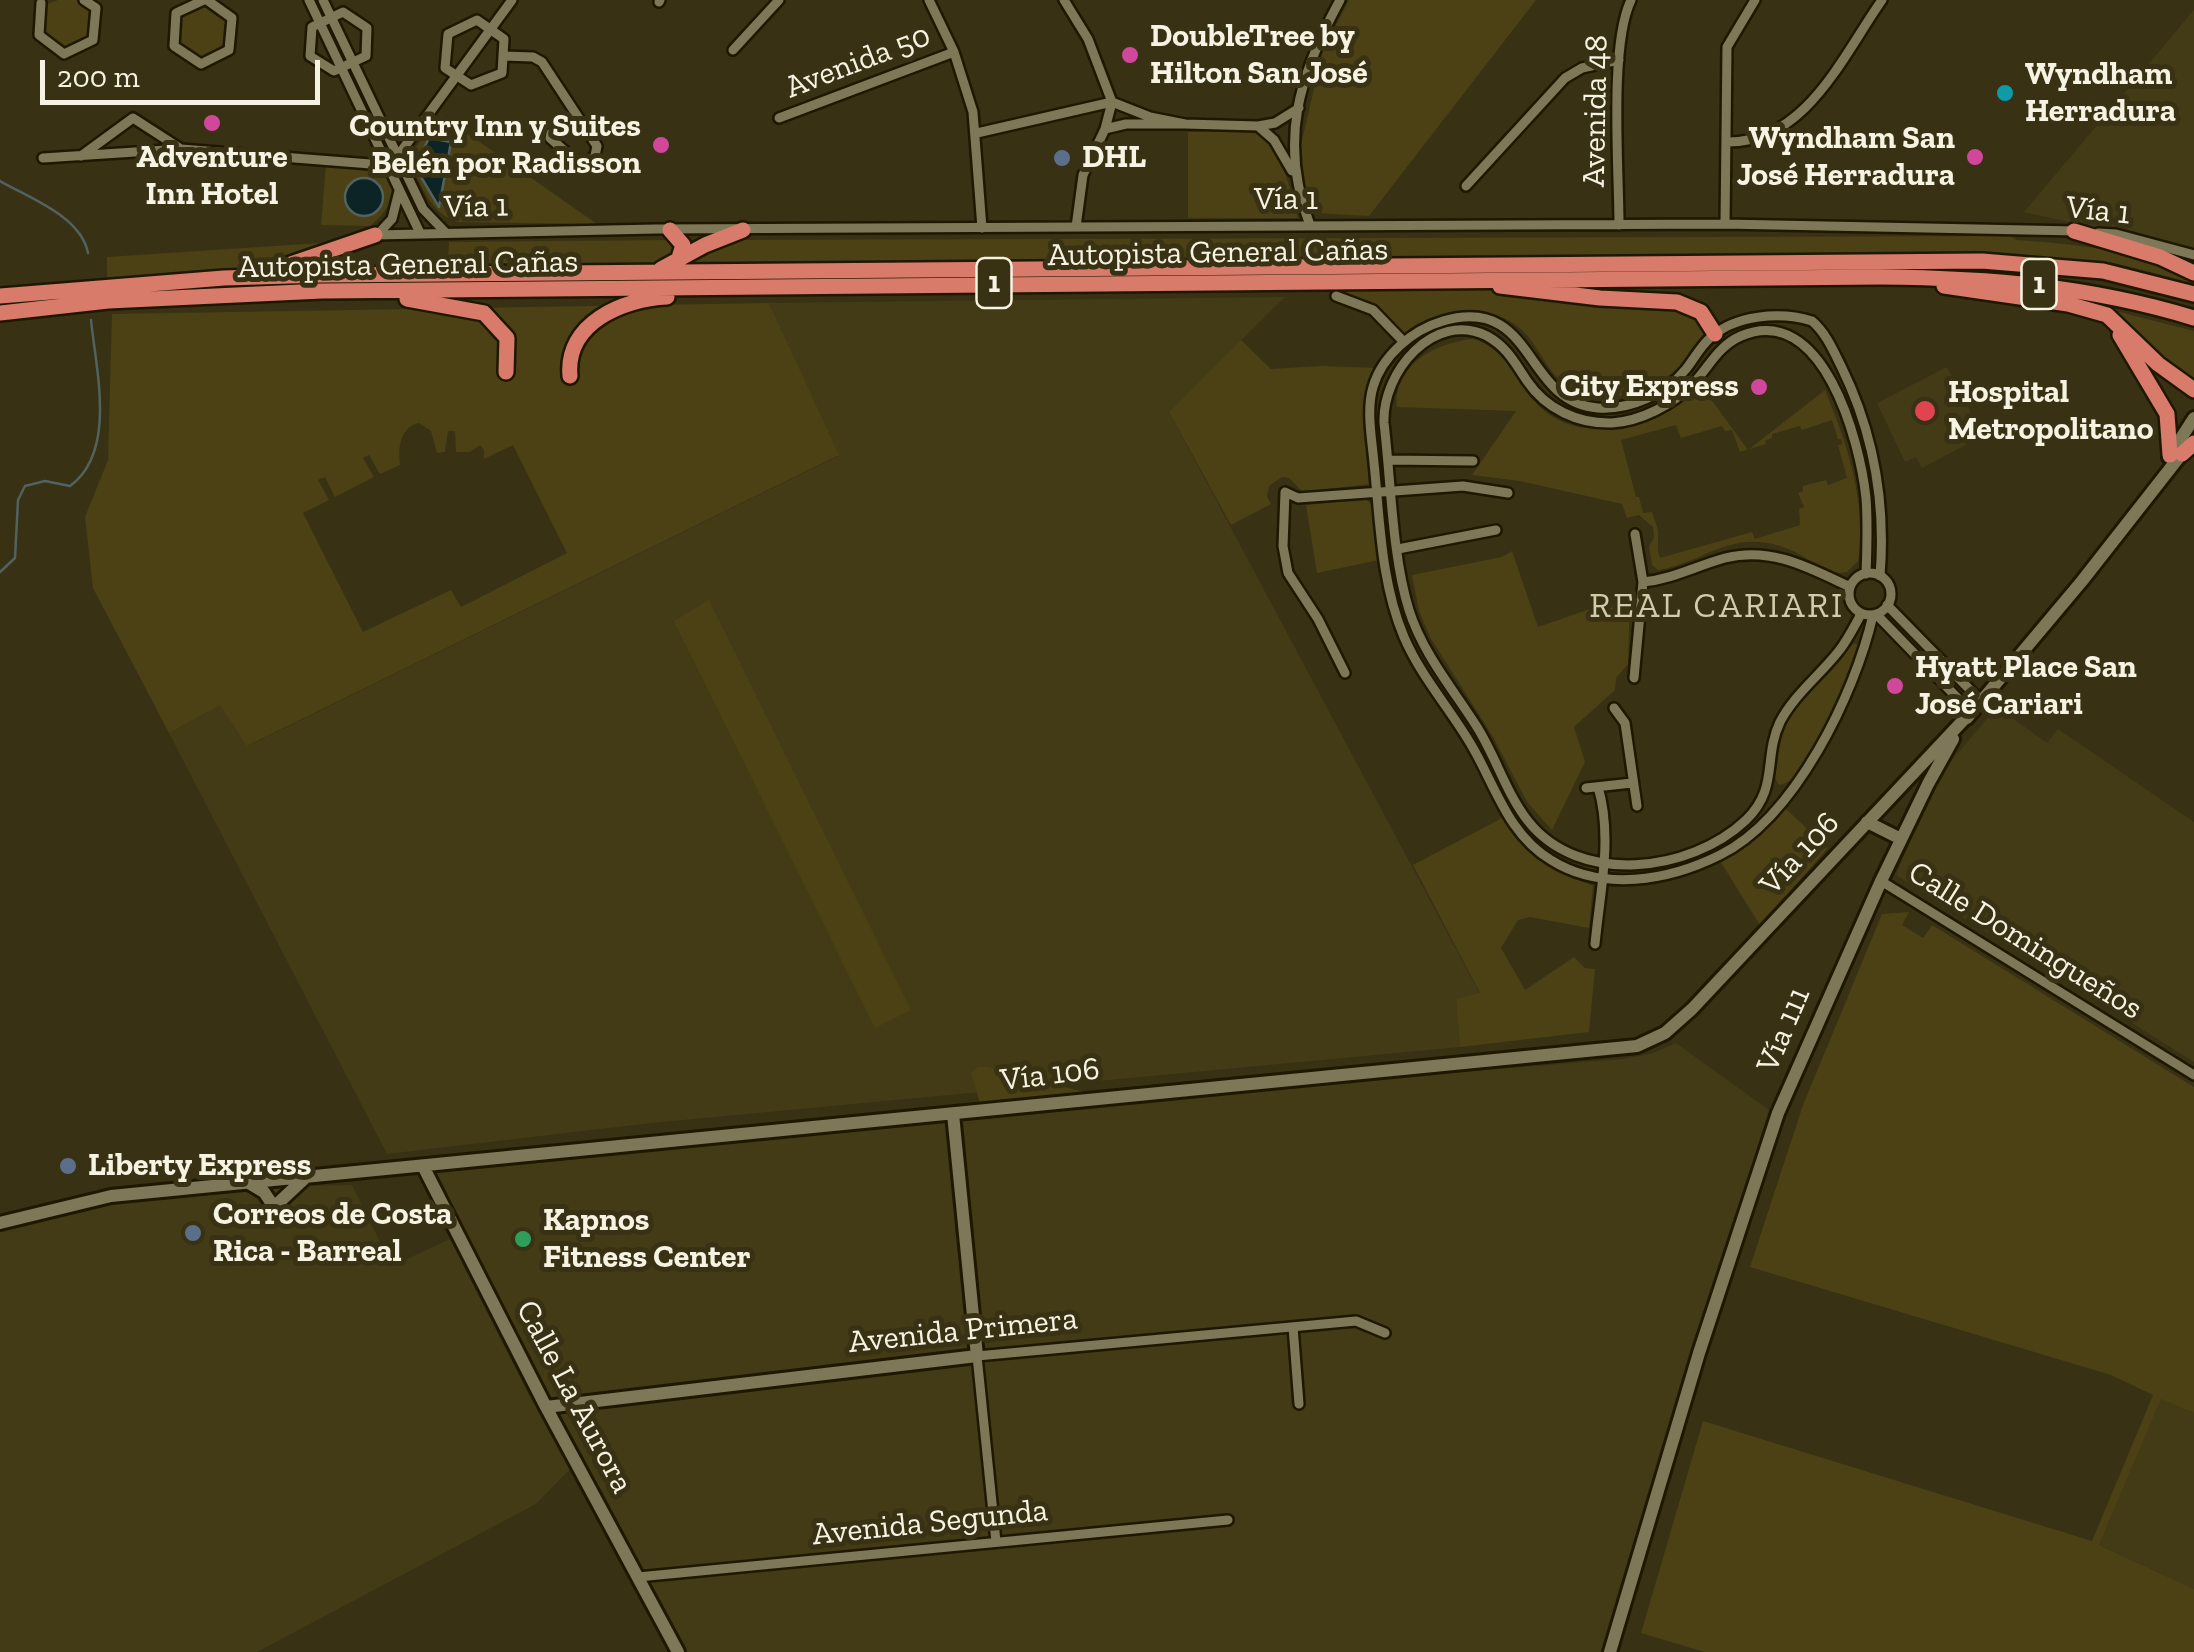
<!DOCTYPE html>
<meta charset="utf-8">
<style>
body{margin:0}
#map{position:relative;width:2194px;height:1652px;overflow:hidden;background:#383114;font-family:"Zilla Slab",serif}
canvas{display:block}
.scale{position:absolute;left:40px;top:60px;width:280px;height:45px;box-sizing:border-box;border:5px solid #f7f3e2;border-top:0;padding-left:12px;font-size:30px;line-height:35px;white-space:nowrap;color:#f7f3e2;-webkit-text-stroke:8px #383114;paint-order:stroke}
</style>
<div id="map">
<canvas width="2194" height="1652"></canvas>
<div class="scale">200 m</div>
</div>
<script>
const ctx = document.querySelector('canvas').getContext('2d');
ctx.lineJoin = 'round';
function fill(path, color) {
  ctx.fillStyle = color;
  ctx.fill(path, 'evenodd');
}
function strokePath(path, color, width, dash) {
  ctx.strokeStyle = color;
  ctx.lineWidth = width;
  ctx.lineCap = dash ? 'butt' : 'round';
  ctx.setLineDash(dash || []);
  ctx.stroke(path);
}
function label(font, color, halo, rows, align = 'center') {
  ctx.font = font + ' "Zilla Slab",serif';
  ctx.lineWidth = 10;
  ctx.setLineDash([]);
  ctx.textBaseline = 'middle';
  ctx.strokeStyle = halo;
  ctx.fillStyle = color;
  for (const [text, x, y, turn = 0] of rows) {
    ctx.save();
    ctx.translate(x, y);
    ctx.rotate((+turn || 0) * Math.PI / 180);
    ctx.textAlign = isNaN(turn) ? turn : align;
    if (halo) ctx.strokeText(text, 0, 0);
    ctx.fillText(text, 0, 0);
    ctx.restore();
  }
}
const built = new Path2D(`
 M2194,10v240l-170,-38z
 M1285,297l-116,115 311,582 -24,6 4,47 -809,76 -264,31 -218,-421 51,-29 28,42 590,-290 -69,-153z
 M1947,367l36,69 -61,32 -6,-11 -11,5 -28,-59z
 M1997,707l50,36 11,-14 136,93v240l-298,-187 39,-95z
 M1676,1043l93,67 -167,542h-918l-251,-479 1013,-100 177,-14 28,-5z
 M352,1185l40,81 58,-27 80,158 42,70 -36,37 -279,148h-257v-423l124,-28 127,-14z
 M2161,1398l33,15v176l-95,-44z`);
const green = new Path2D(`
 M58,0h18l15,11 -2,24 -23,12 -23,-14 2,-28z
 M1349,0h187l-167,216 -52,-3 -12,-17 -7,-23 1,-20 24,-103z
 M204,7l22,15 -2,23 -22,12 -22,-12 1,-28z
 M441,115l156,109 -141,-2c-28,-11 -36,-40 -48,-65z
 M1188,132c20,0 48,-5 66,0 25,7 39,64 44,86h-110z
 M326,164l57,7 10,18c-2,17 -10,26 -23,37l-49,-1z
 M2011,236l5,4c61,4 120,10 175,38l-2,4 -74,-19 -126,-11 -347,7 -961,6 47,-25z
 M669,240l10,15 -22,10 -194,-2 -15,-7 1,-14z
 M351,241l-107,30 -137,8v-22z
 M1487,287l102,16 56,1 48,8 16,20c-8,9 -15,21 -24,30 -28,28 -84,50 -119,23 -16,-11 -22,-27 -33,-42 -31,-46 -89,-33 -130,-9l-26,-25 -37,-18z
 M769,303l70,152 -592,291 -27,-41 -51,28 -76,-145 -8,-71 23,-57 4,-146zM419,423l12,8 6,22 8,-1 3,-21h7l1,21h14l10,-7 4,5v9l29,-14 54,108 -106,54 -10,-17 -88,42 -60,-119 26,-13 -11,-20 7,-3 10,20 39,-20 -11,-19 6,-3 11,19 20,-9c-2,-18 0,-38 19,-42z
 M2108,309l86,22v50l-20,-11z
 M1474,339c33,10 41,42 64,66 45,46 123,17 164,-18l46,63 77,-60c22,53 42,112 33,171l-11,11 -9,1c-21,-5 -37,-21 -58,-27 -52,-16 -77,17 -122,24l-6,-5 -3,-19 5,-8 -1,-11 -14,-12 -12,3 -5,-14 -102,-23 -48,-6 44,-64 -119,-4c-5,-42 40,-65 77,-68zM1832,420l6,19h3l1,5 -4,1 9,33 -19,7 -2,-5 -23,6v5l-5,2 6,14 -5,2 1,16 -45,14 -3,-7 -92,26c-4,-11 -1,-16 -2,-27 -1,-5 -4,-13 -6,-19l-9,1 -4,-16h-3l-15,-57 55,-15 5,13 41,-12 3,5 7,-1 8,22 26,-8 -1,-3 7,-3v-4l28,-8 2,4z
 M1241,340l30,29 50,-3 56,2 -9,19 -4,33 5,64 -66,8 -14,-14 -7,-1 -13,9 -2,11 4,7 -40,21 -62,-113z
 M1365,499l9,7 5,54 -62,13 -11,-68z
 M1512,551l26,76 92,-32 -2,69 -12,14 -1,12 -41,37 11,35 -33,68 -25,-28 -35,-67 -62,-98 -11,-26 -7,-36 90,-18z
 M709,600l202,410 -36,18 -201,-407z
 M1854,643l4,2c-10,33 -42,134 -79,140l-4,-7 6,-42 7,-19z
 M1786,809l42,39 -68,77 -40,-64 30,-18z
 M1502,818l29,36 15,11 47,21 -4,42 -59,-11 -12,3 -17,28 24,42 49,-33 11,11 10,1 -6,63 -129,15 -4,-48 24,-6 -67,-128z
 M1909,912l-7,13 21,13 9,-13 262,162v326l-33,-14 -62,146 95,44v63h-490l-63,-19 62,-212 389,120 61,-146 -42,-20 -361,-108 53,-162 79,-191z
 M978,1067h9l97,25 -104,12 -9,-31z`);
const water = new Path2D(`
 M429,138l22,4 -12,65 -24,-40z
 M345 197a19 19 0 1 1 38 0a19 19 0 1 1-38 0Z`);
const stream = new Path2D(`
 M0,181c29,17 81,35 88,72
 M0,572l15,-14 3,-58 7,-14 20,-5 25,5c47,-34 26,-116 21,-166`);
const street = new Path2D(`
 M204,0l-28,13 -2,33 27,18 28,-14 3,-32 -25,-18
 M309,0l111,233
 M323,0l100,209 23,24
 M929,0l25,52 19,60 9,116
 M1064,0l24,39 24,63 -7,27 -22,46 -7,52
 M659,2l1,-2
 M41,3l-2,32 25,19 29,-14 3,-32 -12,-8
 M343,12l24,16 -1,28 -32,15 -24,-15 2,-29z
 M477,20l27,19 -2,34 -31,12 -26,-17 3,-34z
 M733,50l46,-50
 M503,56l30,1 9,5 55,84 -2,10 -8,6 -12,-2 -25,-22 1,-5 27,-16
 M779,118l175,-66
 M1185,124l73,2 16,14 18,31
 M1258,126l17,-3 24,-15
 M977,133l135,-31 38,15 35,7h-59l-21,5
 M1726,142c79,2 116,-85 156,-142
 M81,156l52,-38 48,31
 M43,158l138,-9 202,16 14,-8 115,-157
 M1466,186l99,-108 17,-10 37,-8
 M1725,224l2,-177 28,-47
 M1310,225c-32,-83 -11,-150 30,-225
 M1619,225c0,-56 -10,-179 12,-225
 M2098,233l18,1 78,21
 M378,234l14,-15 7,-28
 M375,235l281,-6 1069,-5 352,7
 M1336,296l37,14 31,32
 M1388,460l85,1
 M1398,549l98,-19
 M1849 594a21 21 0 1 1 42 0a21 21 0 1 1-42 0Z
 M1643,582c30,-3 53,-16 82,-24 46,-12 85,10 125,29
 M1887,605l94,96
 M1861,614c-7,13 -14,27 -23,38 -19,24 -44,43 -58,70 -17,36 -1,66 -34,98 -56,53 -167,66 -218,1 -22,-28 -32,-64 -51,-94 -24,-38 -54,-73 -68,-117 -17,-54 -18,-129 -25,-187 -2,-51 50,-113 103,-87 20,11 28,27 40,45 19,28 51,43 85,42 29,-2 60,-18 81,-39 16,-17 25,-38 48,-48 82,-35 119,105 125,162 2,26 1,50 0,76
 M1876,614l95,98
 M1873,615c-18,79 -78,203 -153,240 -52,26 -118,37 -169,5 -42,-25 -55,-72 -78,-112 -21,-37 -52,-71 -69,-111 -23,-54 -24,-116 -30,-174 -2,-24 -8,-52 -1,-76 9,-31 39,-57 70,-66 93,-27 80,82 155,87 32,2 68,-14 88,-39 8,-10 14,-22 24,-31 25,-23 70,-27 102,-17 14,12 21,29 29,45 33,67 45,136 39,210
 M1345,673l-27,-54 -30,-46 -5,-27 2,-54 13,6 165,-12 45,7
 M1634,678l9,-96 -8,-48
 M1614,708l11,15 12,83
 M1586,788l46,-5
 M1881,881l313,194
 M1595,944c5,-52 18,-107 3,-157
 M1293,1327l6,77
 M996,1542l-19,-186 379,-35 29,12
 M638,1577l590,-57`);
const secondary = new Path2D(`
 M2169,457l25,-39
 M1967,718l115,-137 105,-134
 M1867,822l34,17
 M423,1166l123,241 132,245
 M249,1183l15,9 10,15 31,-29
 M0,1223l111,-27 1526,-150 28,-13 27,-24 279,-297
 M546,1407l431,-51 -24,-242
 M1610,1652l89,-299 79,-240 103,-232 47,-97 25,-45`);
const highway = new Path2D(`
 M670,230l13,15 -5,16
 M2074,231l86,26 34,16
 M661,269l44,-24 38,-15
 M270,271l105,-36
 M1500,286l100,12 77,4 24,10 14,22
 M1944,286l124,18 39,11 51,49 36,26
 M0,296l224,-18 98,-3 1660,-14 121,10 91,23
 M407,299l77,14 23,25 -1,34
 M0,313l108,-12 214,-10 1558,-14c110,1 209,9 314,41
 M2120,335l47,79 3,41
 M570,376c-5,-53 53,-77 97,-79
 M2182,454l12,-11`);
const markers = [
 [1130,55,10,"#d1479c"],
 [2005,93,10,"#0f9aa8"],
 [212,123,10,"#d1479c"],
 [661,145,10,"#d1479c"],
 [1975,157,10,"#d1479c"],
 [1062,158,10,"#5c6f8a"],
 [1759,387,10,"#d1479c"],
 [1925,411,12,"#e0444e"],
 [1895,686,10,"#d1479c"],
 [68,1166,10,"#5c6f8a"],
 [193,1233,10,"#5c6f8a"],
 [523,1239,10,"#2e9e5b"]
];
const shields = [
 [994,283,35],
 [2039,284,35]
];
const shieldNames = [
 ["1",994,283],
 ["1",2039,284]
];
const poiNames = [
 ["DoubleTree by",1150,37],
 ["Hilton San José",1150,74],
 ["Wyndham",2025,75],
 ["Herradura",2025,112],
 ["Country Inn y Suites",641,127,"right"],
 ["Belén por Radisson",641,164,"right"],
 ["Wyndham San",1955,139,"right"],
 ["José Herradura",1955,176,"right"],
 ["Adventure",212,158,"center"],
 ["Inn Hotel",212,195,"center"],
 ["DHL",1082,158],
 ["City Express",1739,387,"right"],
 ["Hospital",1948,393],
 ["Metropolitano",1948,430],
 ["Hyatt Place San",1915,668],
 ["José Cariari",1915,705],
 ["Liberty Express",88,1166],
 ["Correos de Costa",213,1215],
 ["Rica - Barreal",213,1252],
 ["Kapnos",543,1221],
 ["Fitness Center",543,1258]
];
const streetNames = [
 ["Avenida 50",858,62,-21],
 ["Avenida 48",1596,111,-89],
 ["Vía 1",1286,200],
 ["Vía 1",476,207,-1],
 ["Vía 1",2098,211,6],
 ["Autopista General Cañas",1218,253,-1],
 ["Autopista General Cañas",408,265,-1],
 ["Vía 106",1800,854,-47],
 ["Calle Domingueños",2025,941,32],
 ["Vía 111",1784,1030,-67],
 ["Vía 106",1050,1075,-7],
 ["Avenida Primera",963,1331,-6],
 ["Calle La Aurora",574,1397,62],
 ["Avenida Segunda",930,1523,-6]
];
const neighbourhoodNames = [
 ["REAL CARIARI",1717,607]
];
fill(built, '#433b16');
fill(green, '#4b4115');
fill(water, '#0c2425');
strokePath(water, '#52625e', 2.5);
strokePath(stream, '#52625e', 2.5);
strokePath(street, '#1f1800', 14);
strokePath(secondary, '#1f1800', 18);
strokePath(highway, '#1f1800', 20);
strokePath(street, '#7e7758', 9);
strokePath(secondary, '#7e7758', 12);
strokePath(highway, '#d87b6a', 15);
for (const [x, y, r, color] of markers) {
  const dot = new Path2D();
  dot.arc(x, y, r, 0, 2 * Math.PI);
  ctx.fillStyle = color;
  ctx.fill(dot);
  strokePath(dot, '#383114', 4);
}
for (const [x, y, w] of shields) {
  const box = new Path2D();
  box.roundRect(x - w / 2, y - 25, w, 50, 8);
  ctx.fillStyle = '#383114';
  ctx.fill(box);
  strokePath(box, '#f7f3e2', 2.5);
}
label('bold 30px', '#f7f3e2', null, shieldNames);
label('bold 32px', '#f7f3e2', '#383114', poiNames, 'left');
label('32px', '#f7f3e2', '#383114', streetNames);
ctx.letterSpacing = '2.5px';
label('35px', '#d3cbaa', '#383114', neighbourhoodNames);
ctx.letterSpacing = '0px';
</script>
